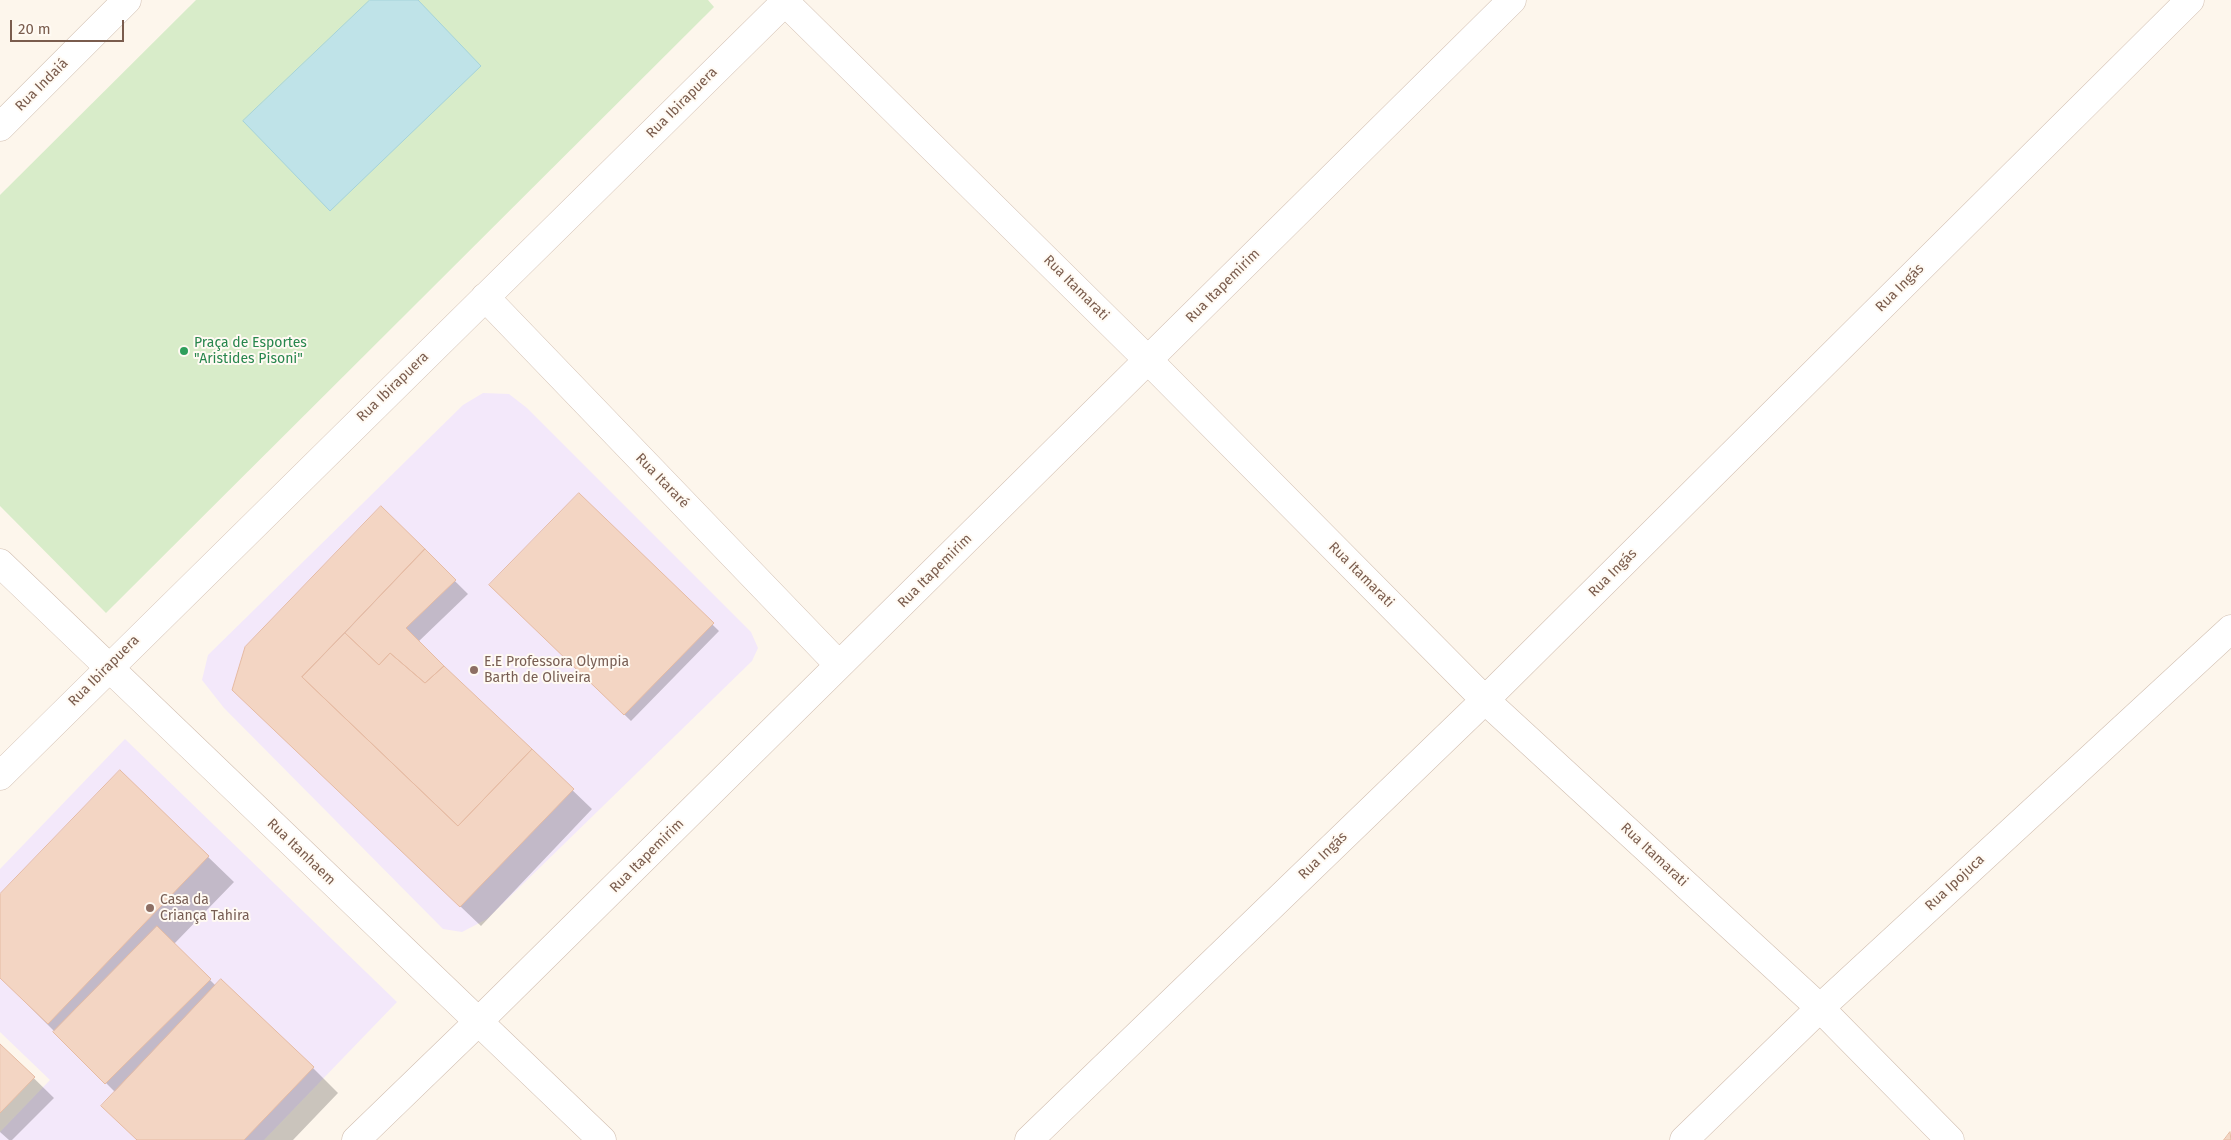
<!DOCTYPE html>
<meta charset="utf-8">
<style>
body{margin:0}
#map{position:relative;width:2231px;height:1140px;overflow:hidden;background:#fdf6ec;font-family:"Fira Sans",sans-serif}
canvas{display:block}
.scale{position:absolute;left:10px;top:20px;width:114px;height:22px;box-sizing:border-box;border:2px solid #7a5c4d;border-top:0;padding-left:6px;font-size:15px;line-height:18px;white-space:nowrap;color:#7a5c4d;-webkit-text-stroke:4px #fffaf3;paint-order:stroke}
</style>
<div id="map">
<canvas width="2231" height="1140"></canvas>
<div class="scale">20 m</div>
</div>
<script>
const ctx = document.querySelector('canvas').getContext('2d');
ctx.lineJoin = 'round';
function fill(path, color) {
  ctx.fillStyle = color;
  ctx.fill(path, 'evenodd');
}
function strokePath(path, color, width, dash) {
  ctx.strokeStyle = color;
  ctx.lineWidth = width;
  ctx.lineCap = dash ? 'butt' : 'round';
  ctx.setLineDash(dash || []);
  ctx.stroke(path);
}
function label(font, color, halo, rows, align = 'center') {
  ctx.font = font + ' "Fira Sans",sans-serif';
  ctx.lineWidth = 4;
  ctx.setLineDash([]);
  ctx.textBaseline = 'middle';
  ctx.strokeStyle = halo;
  ctx.fillStyle = color;
  for (const [text, x, y, turn = 0] of rows) {
    ctx.save();
    ctx.translate(x, y);
    ctx.rotate((+turn || 0) * Math.PI / 180);
    ctx.textAlign = isNaN(turn) ? turn : align;
    if (halo) ctx.strokeText(text, 0, 0);
    ctx.fillText(text, 0, 0);
    ctx.restore();
  }
}
const education = new Path2D(`
 M483,393l26,1 18,14 224,224 7,16 -6,13 -265,258 -25,13 -19,-3 -219,-221 -22,-28 6,-25 255,-250z
 M125,739l272,263 -133,138h-264v-8l50,-52 -50,-48v-163z`);
const green = new Path2D(`
 M196,0h512l6,7 -608,606 -106,-107v-311z`);
const water = new Path2D(`
 M370,0h48l63,66 -151,145 -87,-90z`);
const shadow = new Path2D(`
 M579,495l140,136 -88,90 -140,-136z
 M381,508l87,86 -50,48 174,167 -111,117 -228,-217z
 M120,772l114,110 -60,62 42,42 97,82 25,25 -45,47h-155l-23,-48 -115,-115v-81z
 M0,1045l54,53 -42,42h-3l-9,-8z`);
const building = new Path2D(`
 M579,493l135,130 -90,92 -135,-130z
 M381,506l44,43 -123,128 156,149 74,-77 42,40 -114,118 -228,-217 13,-43z
 M425,549l31,31 -50,48 38,38 -19,17 -35,-30 -11,12 -34,-32z
 M345,633l34,32 11,-12 35,30 19,-17 88,83 -74,77 -156,-149z
 M120,770l89,86 -161,168 -48,-46v-84z
 M157,926l54,53 -106,105 -52,-52z
 M221,979l93,88 -70,73h-107l-36,-34z
 M0,1044l35,33 -35,36z
 M2230,1132l1,8h-7z`);
const minor = new Path2D(`
 M783,0l365,360 337,340 335,308 130,132
 M0,127l127,-127
 M485,297l354,368
 M0,563l602,577
 M0,776l787,-776
 M356,1140l122,-118 1034,-1022
 M1029,1140l456,-440 705,-700
 M1684,1140l136,-132 411,-379`);
const markers = [
 [184,351,5,"#2e9e5b"],
 [474,670,5,"#8d6e63"],
 [150,908,5,"#8d6e63"]
];
const streetNames = [
 ["Rua Indaiá",42,85,-45],
 ["Rua Ibirapuera",682,103,-45],
 ["Rua Itapemirim",1223,286,-45],
 ["Rua Itamarati",1076,288,45],
 ["Rua Ingás",1900,288,-45],
 ["Rua Ibirapuera",393,387,-44],
 ["Rua Itararé",662,481,46],
 ["Rua Itapemirim",935,571,-45],
 ["Rua Ingás",1613,573,-45],
 ["Rua Itamarati",1361,575,45],
 ["Rua Ibirapuera",104,671,-45],
 ["Rua Itanhaem",301,852,44],
 ["Rua Itamarati",1654,855,43],
 ["Rua Itapemirim",647,856,-45],
 ["Rua Ingás",1323,856,-44],
 ["Rua Ipojuca",1955,883,-43]
];
const leisureNames = [
 ["Praça de Esportes",194,343],
 ["\"Aristides Pisoni\"",194,359]
];
const educationNames = [
 ["E.E Professora Olympia",484,662],
 ["Barth de Oliveira",484,678],
 ["Casa da",160,900],
 ["Criança Tahira",160,916]
];
fill(education, '#f3e8fa');
fill(green, '#d8ecc9');
fill(water, '#bfe3e8');
strokePath(water, '#a5d3da', 1);
fill(shadow, '#0003');
fill(building, '#f3d5c3');
strokePath(building, '#e6bba3', 1);
strokePath(minor, '#d1beb0', 29);
strokePath(minor, '#fff', 28);
for (const [x, y, r, color] of markers) {
  const dot = new Path2D();
  dot.arc(x, y, r, 0, 2 * Math.PI);
  ctx.fillStyle = color;
  ctx.fill(dot);
  strokePath(dot, '#fffaf3', 2);
}
label('14px', '#7a5c4d', '#fffaf3', streetNames);
label('14px', '#27864d', '#fffaf3', leisureNames, 'left');
label('14px', '#785e54', '#fffaf3', educationNames, 'left');
</script>
